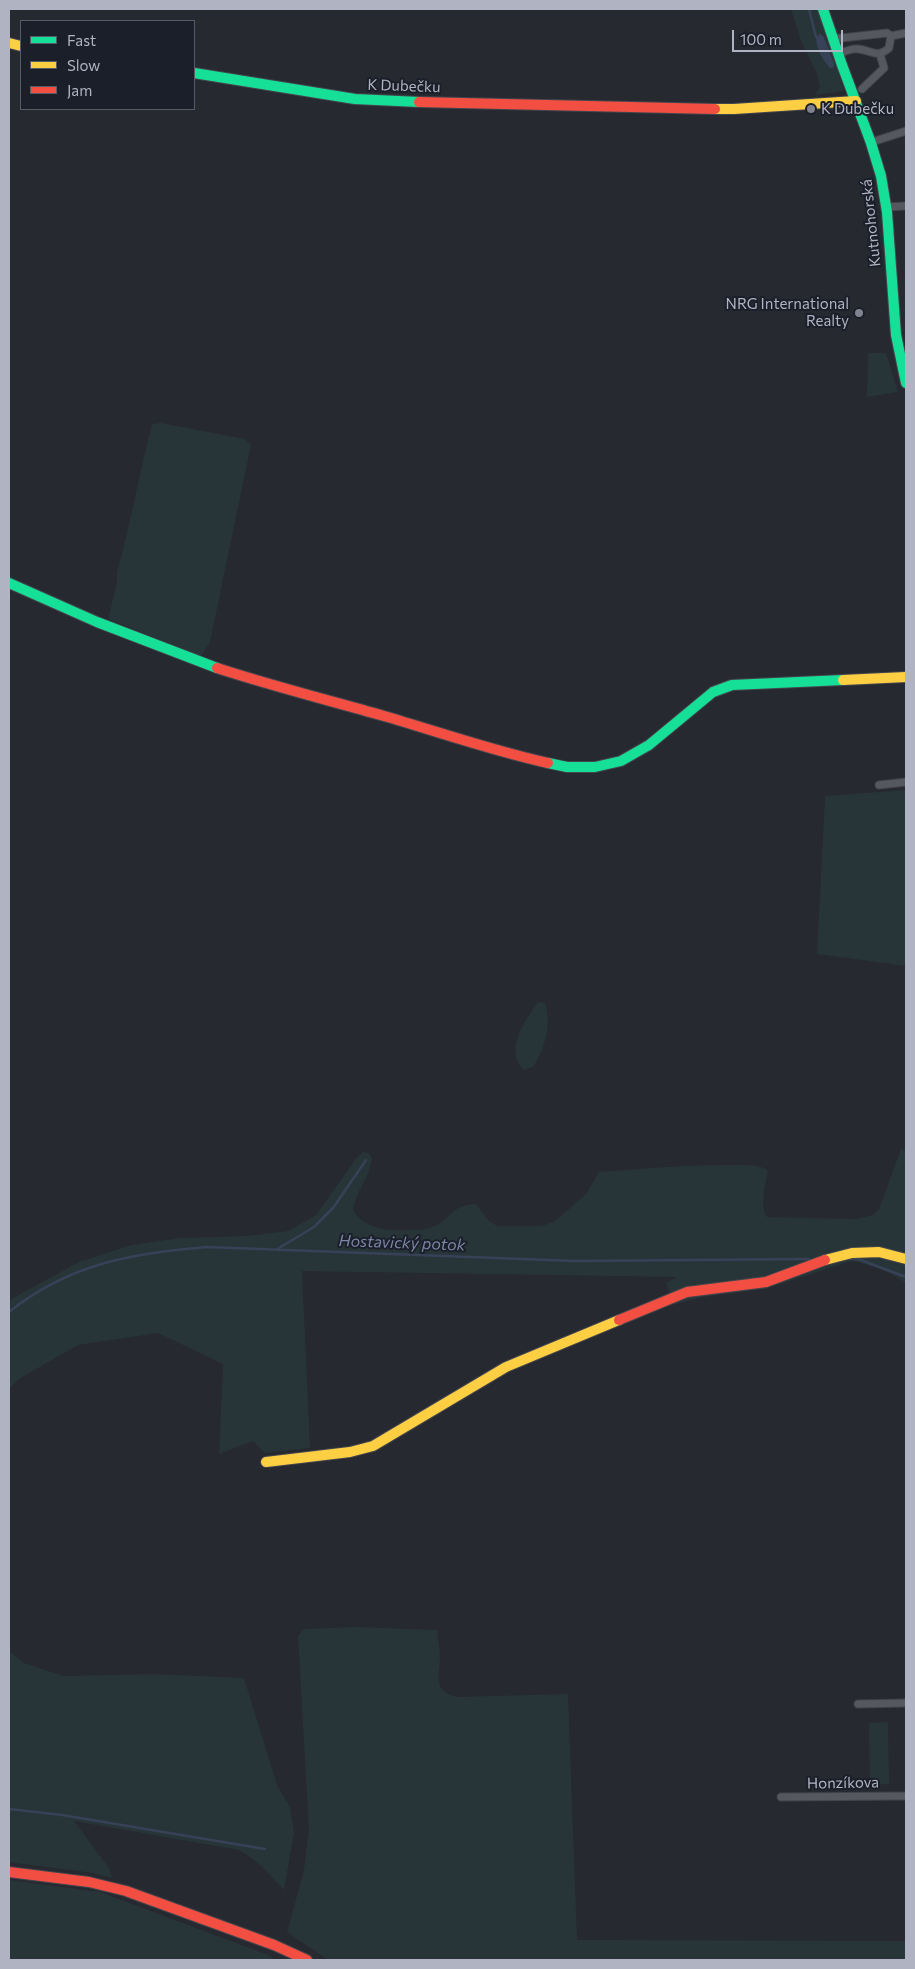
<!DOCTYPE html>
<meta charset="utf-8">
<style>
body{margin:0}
#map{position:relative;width:915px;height:1969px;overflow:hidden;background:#262930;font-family:Commissioner,sans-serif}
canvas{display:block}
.frame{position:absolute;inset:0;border:10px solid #b0b4c2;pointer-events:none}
.legend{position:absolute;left:20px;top:20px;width:175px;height:90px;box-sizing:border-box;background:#1b1f2a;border:1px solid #575b67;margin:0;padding:6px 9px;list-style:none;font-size:15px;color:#b0b4c2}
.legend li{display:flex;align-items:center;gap:10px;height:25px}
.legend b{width:25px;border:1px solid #575b67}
.scale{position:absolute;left:732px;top:30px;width:111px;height:22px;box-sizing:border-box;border:2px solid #b0b4c2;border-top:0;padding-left:6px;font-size:15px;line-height:18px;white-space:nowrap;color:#b0b4c2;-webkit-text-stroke:4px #1b1f2a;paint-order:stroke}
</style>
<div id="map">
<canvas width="915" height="1969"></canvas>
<div class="frame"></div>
<ul class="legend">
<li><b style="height:6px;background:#16e098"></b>Fast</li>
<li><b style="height:6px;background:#ffcf43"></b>Slow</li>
<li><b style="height:6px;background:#f24e42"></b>Jam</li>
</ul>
<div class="scale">100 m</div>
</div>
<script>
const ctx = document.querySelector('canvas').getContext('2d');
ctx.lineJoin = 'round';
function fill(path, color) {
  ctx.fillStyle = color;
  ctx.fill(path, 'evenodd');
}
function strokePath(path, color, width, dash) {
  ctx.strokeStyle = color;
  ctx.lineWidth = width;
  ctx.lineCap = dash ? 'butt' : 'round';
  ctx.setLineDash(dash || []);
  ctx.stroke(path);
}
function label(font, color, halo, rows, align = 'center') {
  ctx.font = font + ' Commissioner,sans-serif';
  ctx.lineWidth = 4;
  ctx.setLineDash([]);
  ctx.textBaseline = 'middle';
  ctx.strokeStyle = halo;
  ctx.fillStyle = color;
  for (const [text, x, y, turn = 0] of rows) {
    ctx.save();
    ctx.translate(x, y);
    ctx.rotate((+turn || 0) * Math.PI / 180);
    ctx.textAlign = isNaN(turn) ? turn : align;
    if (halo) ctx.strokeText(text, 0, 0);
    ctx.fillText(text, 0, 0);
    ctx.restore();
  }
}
const green = new Path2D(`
 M791,9h28l25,82 -29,4 5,-8 -3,-13 -16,-33z
 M868,353h18l12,39 -31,5z
 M161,423l84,16 6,6 -41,197 -9,14 -93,-37 9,-37v-10c14,-49 22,-99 35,-148z
 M906,790v176l-89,-12 8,-158z
 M538,1002l7,1c7,21 0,45 -12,64l-10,3c-19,-22 2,-49 15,-68z
 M901,1149l5,2v132c-17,-11 -34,-19 -55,-22l-86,28 -62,8 -28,7 -9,-21 11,-6 -375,-6 8,177 -45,5 -12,-12 -34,13 4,-90 -65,-31 -80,12 -59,34 -10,10v-87l4,-4 66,-36 52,-17 50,-7 66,-2 41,-5 28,-16 39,-55 8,-8 6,1 3,5c-2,18 -16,33 -19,52 12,20 36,21 58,20 6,0 13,0 19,-2 21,-7 19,-23 46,-24l12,16 9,6h44l13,-4 32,-28 13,-22c41,-3 82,-7 123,-7 15,0 32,-2 46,5 -2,13 -9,35 -1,47l89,2 17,-4 6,-6z
 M357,1627l80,3c1,10 3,19 3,29 -1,19 -7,31 17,38l111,-3 9,246 329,1v19h-578l-41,-28 17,-62 5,-40 -11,-194 6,-7z
 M9,1651l15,12 39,13 91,-2 90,4 33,107 13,22 4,25 -10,58c-15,-16 -26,-30 -45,-40l-165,-29 35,47 3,10 -19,-5 -84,-11z
 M888,1722l1,62h-19l-1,-61z
 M9,1880l91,12 168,63 7,5h-266z`);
const water = new Path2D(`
 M820,34l4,3 10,27 -1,4h-3c-7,-7 -14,-20 -14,-31z`);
const stream = new Path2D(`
 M809,9l7,28
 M279,1248l35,-21 19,-19 33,-48
 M849,1259h9l48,18
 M9,1312c60,-48 123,-59 198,-65l368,14 234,-2
 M9,1809l53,6 203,34`);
const street = new Path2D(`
 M832,39l55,-6 4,3 15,-3
 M838,54c5,-2 14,-6 20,-5 13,1 19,10 31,-1l2,-12
 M862,89l22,-21 -4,-14
 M872,142l34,-11
 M886,207l20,-1
 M879,785l27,-3
 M858,1704l48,-1
 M781,1797l125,-1`);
const fast = new Path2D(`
 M823,9l19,56 29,78 10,33 6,36 9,123 10,48
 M194,73l161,26 64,3
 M9,583l88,39 120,46
 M548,763l19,4h28l26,-6 28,-16 64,-53 19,-7 111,-5`);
const slow = new Path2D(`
 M9,43l12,3
 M715,109h19l122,-8
 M843,680l63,-3
 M825,1260l27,-7 27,-1 27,7
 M266,1462l84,-10 23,-6 133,-79 113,-47`);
const jam = new Path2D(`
 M419,102l296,7
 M217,668c55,18 111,32 167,48 55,16 109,35 164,47
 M619,1320l68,-28 79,-10 59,-22
 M9,1872l80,10 37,9 148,54 33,15`);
const markers = [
 [811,109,5,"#80838f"],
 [859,313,5,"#80838f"]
];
const streetNames = [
 ["K Dubečku",404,86,2],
 ["Kutnohorská",871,223,-96],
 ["Honzíkova",843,1783,-1]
];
const poiNames = [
 ["K Dubečku",821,109],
 ["NRG International",849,304,"right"],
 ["Realty",849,321,"right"]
];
const waterNames = [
 ["Hostavický potok",402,1243,2]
];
fill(green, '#283538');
fill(water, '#374158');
strokePath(stream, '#374158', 2.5);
strokePath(street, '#42444a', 9);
strokePath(fast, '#44464d', 12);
strokePath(slow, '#44464d', 12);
strokePath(jam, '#44464d', 12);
strokePath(street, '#55585f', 7);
strokePath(fast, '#16e098', 10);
strokePath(slow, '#ffcf43', 10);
strokePath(jam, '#f24e42', 10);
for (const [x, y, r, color] of markers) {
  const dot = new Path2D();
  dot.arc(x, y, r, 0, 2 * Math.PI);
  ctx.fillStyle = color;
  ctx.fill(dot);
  strokePath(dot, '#1b1f2a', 2);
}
label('15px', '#b0b4c2', '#1b1f2a', streetNames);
label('15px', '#b0b4c2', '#1b1f2a', poiNames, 'left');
label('italic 16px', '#7c87a7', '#1b1f2a', waterNames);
</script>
